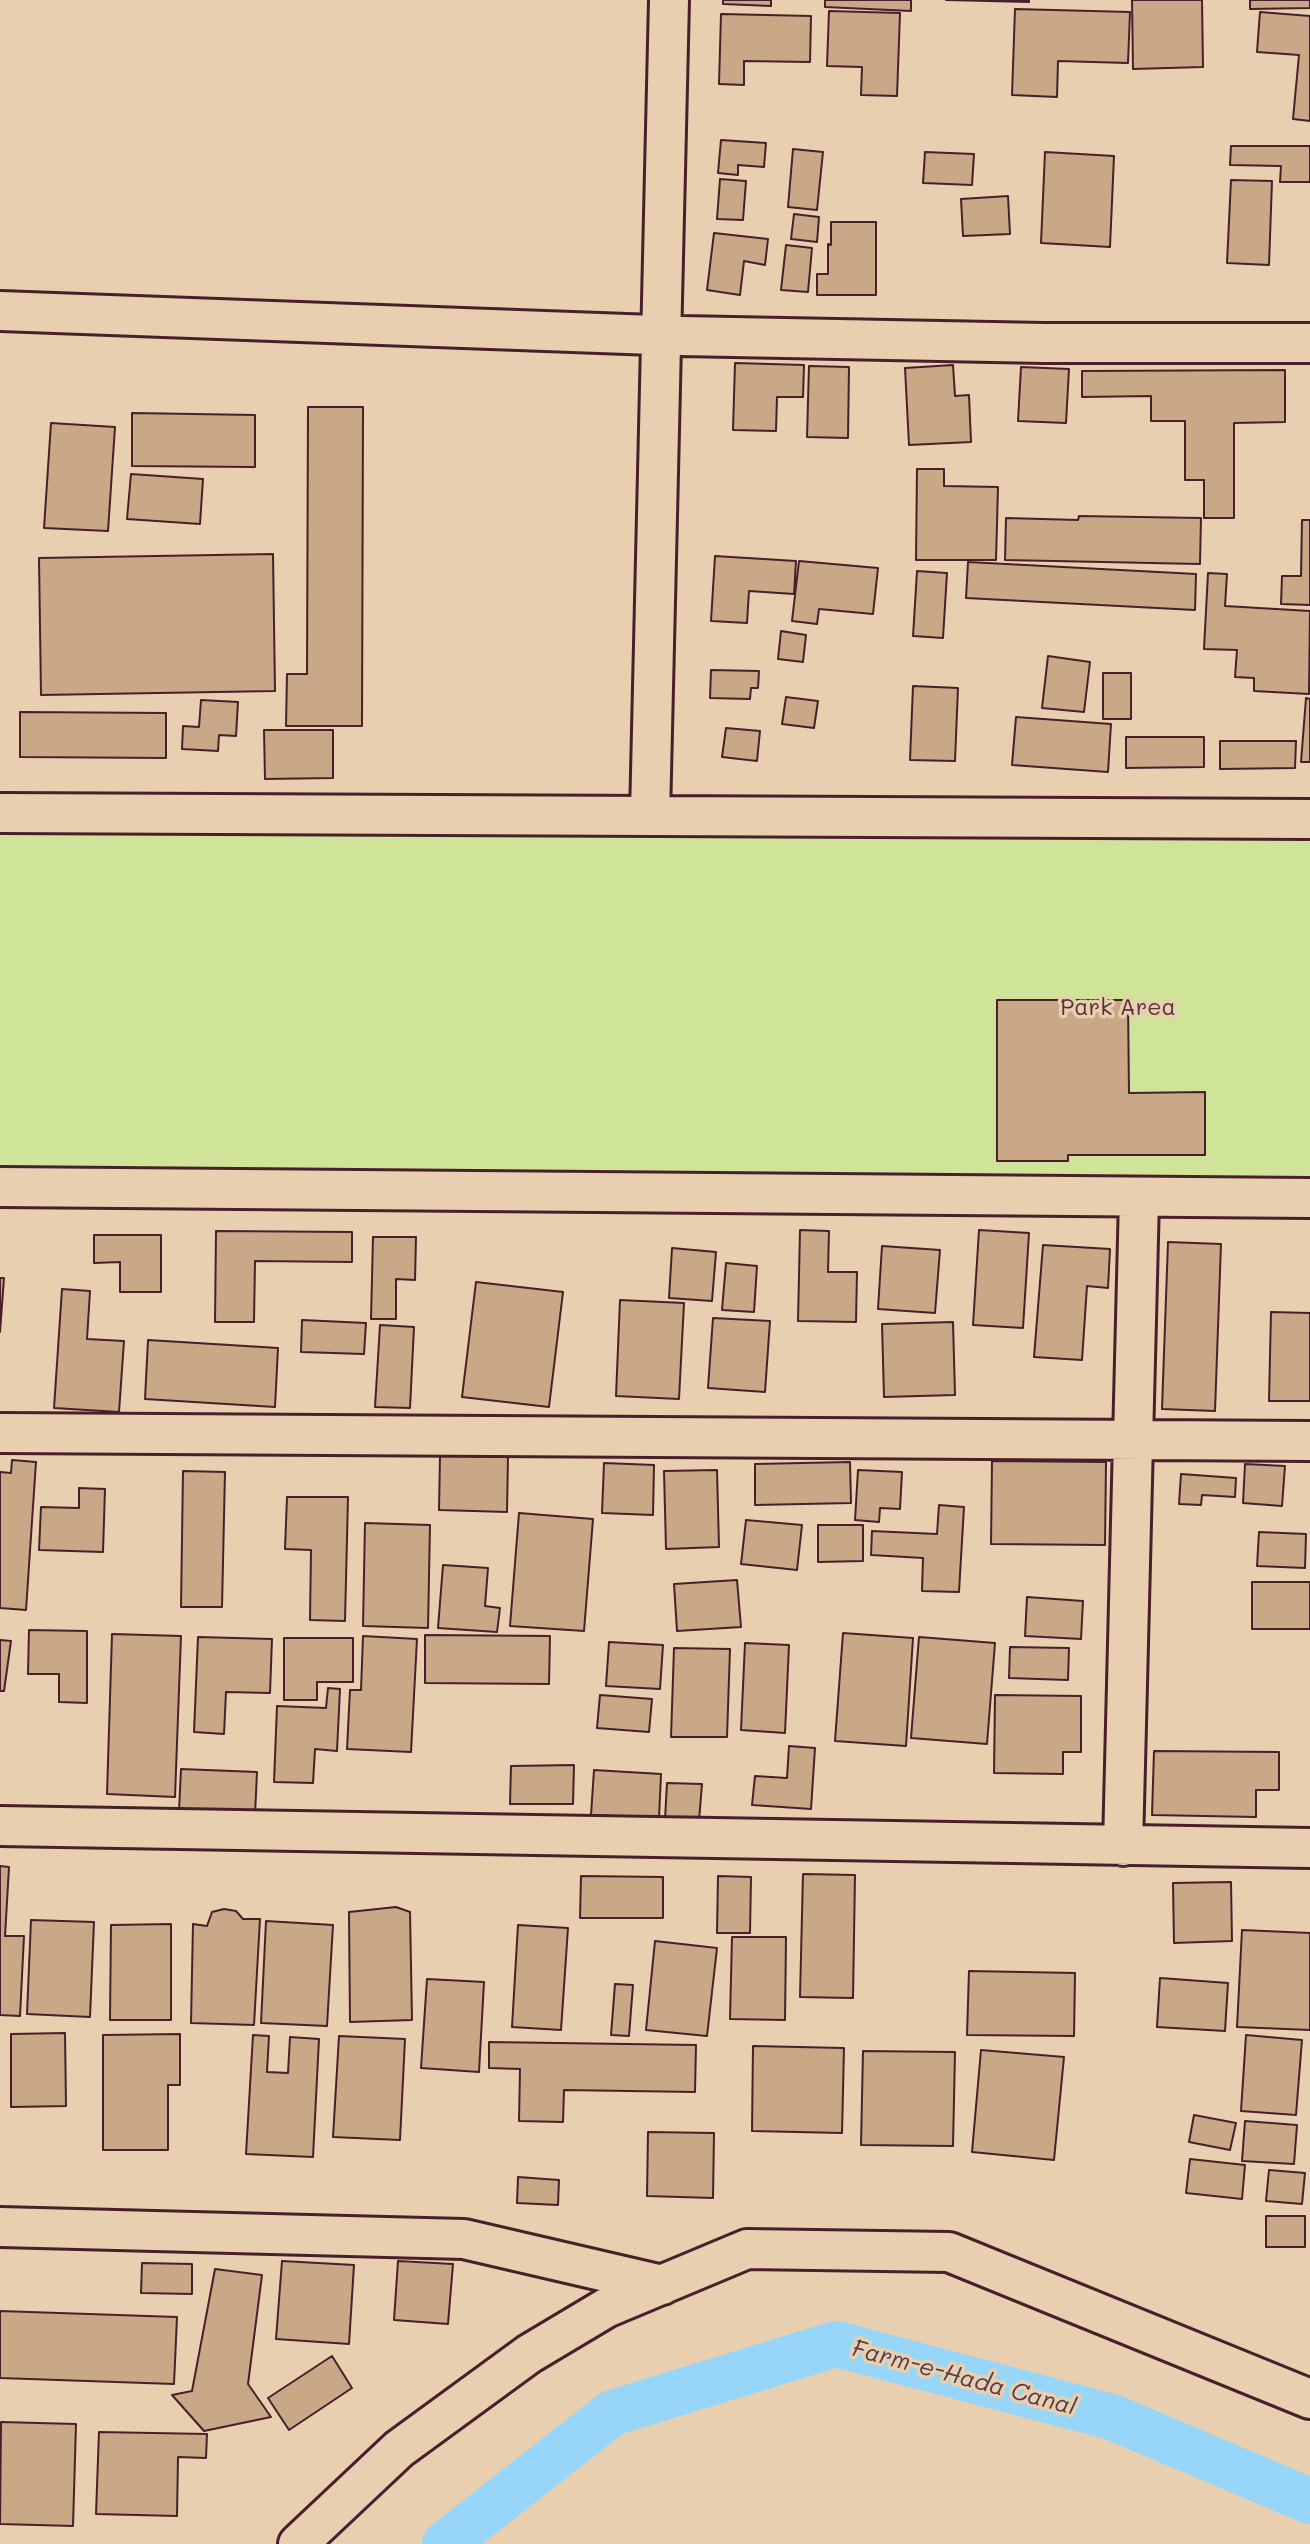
<!DOCTYPE html>
<style>
body{margin:0}
canvas{display:block;background:#e7cfb0}
</style>
<canvas width="1310" height="2544"></canvas>
<script>
const ctx = document.querySelector('canvas').getContext('2d');
ctx.lineJoin = 'round';
function fill(path, color) {
  ctx.fillStyle = color;
  ctx.fill(path, 'evenodd');
}
function strokePath(path, color, width, dash) {
  ctx.strokeStyle = color;
  ctx.lineWidth = width;
  ctx.lineCap = dash ? 'butt' : 'round';
  ctx.setLineDash(dash || []);
  ctx.stroke(path);
}
function label(font, color, halo, rows, align = 'center') {
  ctx.font = font + ' Mali,sans-serif';
  ctx.lineWidth = 7;
  ctx.setLineDash([]);
  ctx.textBaseline = 'middle';
  ctx.strokeStyle = halo;
  ctx.fillStyle = color;
  for (const [text, x, y, turn = 0] of rows) {
    ctx.save();
    ctx.translate(x, y);
    ctx.rotate((+turn || 0) * Math.PI / 180);
    ctx.textAlign = isNaN(turn) ? turn : align;
    if (halo) ctx.strokeText(text, 0, 0);
    ctx.fillText(text, 0, 0);
    ctx.restore();
  }
}
const green = new Path2D(`
 M0,813l1310,6v379l-1310,-11z`);
const canal = new Path2D(`
 M445,2544l167,-131 224,-69 276,73 198,84`);
const building = new Path2D(`
 M723,0h48v6l-48,-2z
 M825,0h86v11l-86,-4z
 M946,0h83v2z
 M1132,0h70l1,67 -70,2z
 M1250,0h60v8l-60,1z
 M1015,9l115,3 -2,51 -70,-2 -1,36 -45,-2z
 M829,11l71,2 -3,83 -36,-1 1,-28 -35,-1z
 M1260,12l50,4v105l-17,-2 6,-64 -42,-3z
 M721,14l90,2 -1,46 -66,-1v24l-25,-1z
 M721,140l45,3 -2,24 -26,-2v10l-20,-2z
 M1231,146h79v36h-30l1,-16 -51,-1z
 M793,149l30,3 -6,58 -29,-3z
 M925,152l49,2 -2,31 -49,-2z
 M1045,152l69,4 -4,91 -69,-4z
 M720,179l26,2 -3,39 -26,-1z
 M1231,180l41,1 -3,84 -42,-2z
 M1008,196l2,38 -47,2 -2,-37z
 M794,214l25,3 -2,25 -26,-3z
 M831,222h45v73h-59v-21h11v-30l3,1z
 M714,233l54,6 -3,26 -21,-4 -4,34 -33,-5z
 M786,245l26,3 -4,44 -27,-2z
 M735,363l69,2 -1,32h-26l-1,34 -43,-1z
 M953,365l2,31 14,-1 2,47 -62,3 -4,-77z
 M809,366l40,1 -1,71 -41,-1z
 M1021,367l48,2 -3,54 -48,-2z
 M1285,370v52l-51,1v95h-30v-38h-19v-59h-34v-25l-69,1v-26z
 M308,407h55l-1,319h-76l1,-52h20z
 M132,413l123,2v52l-123,-1z
 M51,423l64,4 -7,104 -64,-3z
 M917,469h27v17l54,1 -2,73h-80z
 M131,474l72,5 -3,45 -73,-5z
 M1079,516l122,2 -1,46 -195,-4 1,-42 72,2z
 M1302,520h8v85l-29,-1 1,-28h19z
 M273,554l2,137 -234,4 -2,-137z
 M715,556l81,5 -2,33 -45,-3 -2,32 -36,-2z
 M799,561l79,7 -5,46 -54,-5 -2,15 -25,-3z
 M968,562l228,12 -1,36 -229,-12z
 M917,571l30,2 -4,65 -30,-2z
 M1208,573l19,1 -2,32 85,5 -1,83 -55,-3v-13l-19,-1 2,-27 -33,-1z
 M781,631l25,4 -3,27 -25,-3z
 M1048,656l42,6 -6,50 -42,-4z
 M711,670l48,1 -1,17h-7l-1,11 -40,-1z
 M1103,673h28v46h-28z
 M913,686l45,2 -3,73 -45,-1z
 M786,697l32,4 -4,27 -32,-4z
 M1306,698l4,1v63h-9z
 M201,700l37,2 -2,34 -17,-1 -1,16 -36,-2 1,-23 16,1z
 M20,712l146,1v45l-146,-1z
 M1016,717l95,7 -3,48 -96,-7z
 M726,728l34,3 -3,30 -35,-4z
 M264,730h69v48l-68,1z
 M1126,737h78v30l-78,1z
 M1220,741h76l-1,27 -75,1z
 M997,1000h131l1,93 76,-1v63h-137v6h-71z
 M800,1230l29,1 -1,41h29l-1,50 -58,-1z
 M979,1230l50,3 -6,95 -50,-3z
 M216,1231l136,1v30l-97,-1 -1,61h-39z
 M94,1235h67v57h-41v-30l-26,1z
 M373,1237h43l-1,43 -19,-1v40h-25z
 M1168,1242l53,2 -6,167 -53,-2z
 M1043,1245l67,4 -2,39 -21,-2 -5,74 -48,-3z
 M882,1246l58,4 -5,63 -57,-4z
 M672,1248l44,4 -4,49 -43,-3z
 M726,1263l31,3 -3,46 -32,-2z
 M0,1278h4l-4,54z
 M476,1282l87,10 -14,115 -87,-10z
 M62,1289l28,2 -3,48 37,2 -5,71 -65,-4z
 M620,1300l64,3 -5,96 -63,-3z
 M1271,1312l39,1v88h-41z
 M713,1318l57,3 -5,71 -57,-4z
 M302,1320l64,3 -2,31 -63,-2z
 M953,1322l2,73 -71,2 -2,-73z
 M380,1325l34,2 -4,81 -35,-1z
 M148,1340l130,8 -3,59 -130,-8z
 M440,1455l68,1 -1,56 -68,-2z
 M12,1460l24,2 -10,148 -26,-2v-136l11,1z
 M992,1461l114,1 -1,83 -114,-1z
 M850,1462l1,41 -96,2v-41z
 M604,1463l50,2 -1,50 -51,-2z
 M1245,1464l40,2 -3,40 -39,-3z
 M717,1470l2,77 -53,2 -2,-78z
 M858,1470l44,2 -2,37 -20,-1 -1,14 -24,-2z
 M183,1471l42,1 -3,135h-41z
 M1181,1474l55,4 -1,19 -33,-2 -1,10 -22,-1z
 M79,1488l26,1 -2,63 -64,-2 2,-43 38,1z
 M287,1497h61l-3,124 -35,-1 1,-70 -26,-1z
 M939,1505l25,2 -5,85 -37,-1 1,-33 -52,-3 1,-24 65,3z
 M519,1513l74,6 -9,112 -74,-5z
 M746,1520l56,5 -5,45 -56,-6z
 M365,1523l65,2 -2,103 -65,-2z
 M818,1525h45v36l-45,1z
 M1259,1532l47,2 -1,34 -48,-2z
 M443,1565l45,3 -3,38 15,2 -3,24 -59,-4z
 M737,1580l4,47 -64,4 -3,-47z
 M1252,1582h58v47h-58z
 M1027,1597l56,4 -2,38 -56,-3z
 M29,1630l58,1v72l-28,-1v-28h-31z
 M843,1633l70,5 -7,108 -71,-5z
 M112,1634l69,2 -6,161 -68,-3z
 M425,1635l125,1 -1,48 -124,-1z
 M363,1636l54,3 -6,113 -64,-3 3,-59h11z
 M198,1637l74,2 -2,54 -44,-1 -2,42 -30,-2z
 M919,1637l76,6 -8,101 -76,-6z
 M284,1638h69v44h-36v18h-33z
 M0,1640l11,1 -7,50h-4z
 M609,1642l54,3 -3,44 -54,-3z
 M745,1643l44,2 -4,88 -44,-3z
 M1010,1647l59,1 -1,32 -59,-2z
 M674,1648l56,1 -3,88h-56z
 M328,1688l12,1 -3,62 -22,-2 -2,34 -39,-1 3,-76 49,2z
 M600,1695l52,4 -3,33 -52,-4z
 M995,1695l86,1v56h-18v22l-69,-1z
 M789,1746l26,2 -4,61 -59,-4 3,-29 32,2z
 M1154,1751l125,1v38h-23v27l-104,-2z
 M574,1765l-1,39h-63l1,-38z
 M181,1769l76,3 -2,43 -76,-4z
 M594,1770l67,4 -2,44 -68,-3z
 M667,1783l35,1 -3,37 -34,-2z
 M0,1866l9,1 -4,69h19l-4,80 -20,-1z
 M803,1874l52,1 -2,123 -53,-1z
 M581,1876l82,1v41h-83z
 M718,1876l33,1 -1,56h-33z
 M1231,1882l1,59 -58,2 -1,-60z
 M396,1907l14,5 2,108 -62,2 -1,-110z
 M224,1909l12,2 7,8h17l-6,106 -63,-2 2,-99 14,2 5,-14z
 M31,1920l63,2 -4,95 -63,-3z
 M266,1921l67,4 -6,101 -66,-3z
 M171,1924v96h-61l1,-95z
 M518,1925l50,3 -7,102 -49,-3z
 M1242,1930l68,3v97l-73,-3z
 M732,1937h54l-1,83 -55,-1z
 M655,1941l62,7 -10,88 -61,-6z
 M969,1971l106,2 -1,63 -107,-1z
 M1160,1978l68,5 -3,48 -68,-4z
 M427,1979l57,3 -5,90 -58,-4z
 M615,1984l18,1 -4,51 -18,-1z
 M65,2033l1,73 -55,1v-73z
 M180,2034v51h-12v65h-65v-115z
 M253,2035l16,1 -2,36 21,1 2,-36 29,2 -6,118 -67,-3z
 M1246,2035l56,5 -6,75 -55,-4z
 M339,2036l66,3 -5,101 -67,-3z
 M489,2042l207,3 -1,47 -131,-2 -1,32 -44,-1 1,-52 -31,-1z
 M753,2046l91,2 -2,85 -90,-2z
 M981,2050l83,7 -10,103 -82,-8z
 M863,2051l92,1 -2,94 -92,-1z
 M1194,2115l42,8 -6,27 -41,-8z
 M1245,2121l52,4 -3,39 -52,-3z
 M648,2132l66,1 -1,65 -66,-2z
 M1190,2159l55,6 -3,34 -56,-6z
 M1269,2170l36,3 -3,31 -36,-3z
 M518,2177l41,3 -1,25 -41,-2z
 M1266,2216h39v31h-39z
 M282,2261l72,4 -5,79 -73,-5z
 M398,2261l55,3 -5,60 -54,-4z
 M142,2263l50,1v30l-51,-1z
 M215,2269l47,6 -14,109 23,33 -67,14 -32,-36 20,-4z
 M0,2311l177,6 -3,67 -174,-6z
 M332,2356l20,32 -63,42 -21,-32z
 M1,2422l75,2 -3,102 -73,-2z
 M99,2432l108,2 -1,24 -28,-1 -1,59 -81,-2z`);
const minor = new Path2D(`
 M0,311l681,25 363,7h266
 M0,813l1310,6
 M650,816l19,-816
 M0,1187l1310,11
 M0,1433l1310,8
 M0,1826l1310,22
 M1123,1846l16,-648
 M0,2227l464,12 198,46
 M298,2544l101,-95 130,-95 77,-46 141,-59 202,3 361,147`);
const parkNames = [
 ["Park Area",1118,1008]
];
const waterNames = [
 ["Farm-e-Hada Canal",964,2378,15]
];
fill(green, '#d0e499');
strokePath(canal, '#98d6f9', 46);
fill(building, '#c8a886');
strokePath(building, '#4a1f2b', 2);
strokePath(minor, '#4a1f2b', 44);
strokePath(minor, '#e7cfb0', 38);
label('23px', '#573336', '#e7cfb0', parkNames);
label('italic 24px', '#563a4a', '#e7cfb0', waterNames);
</script>
